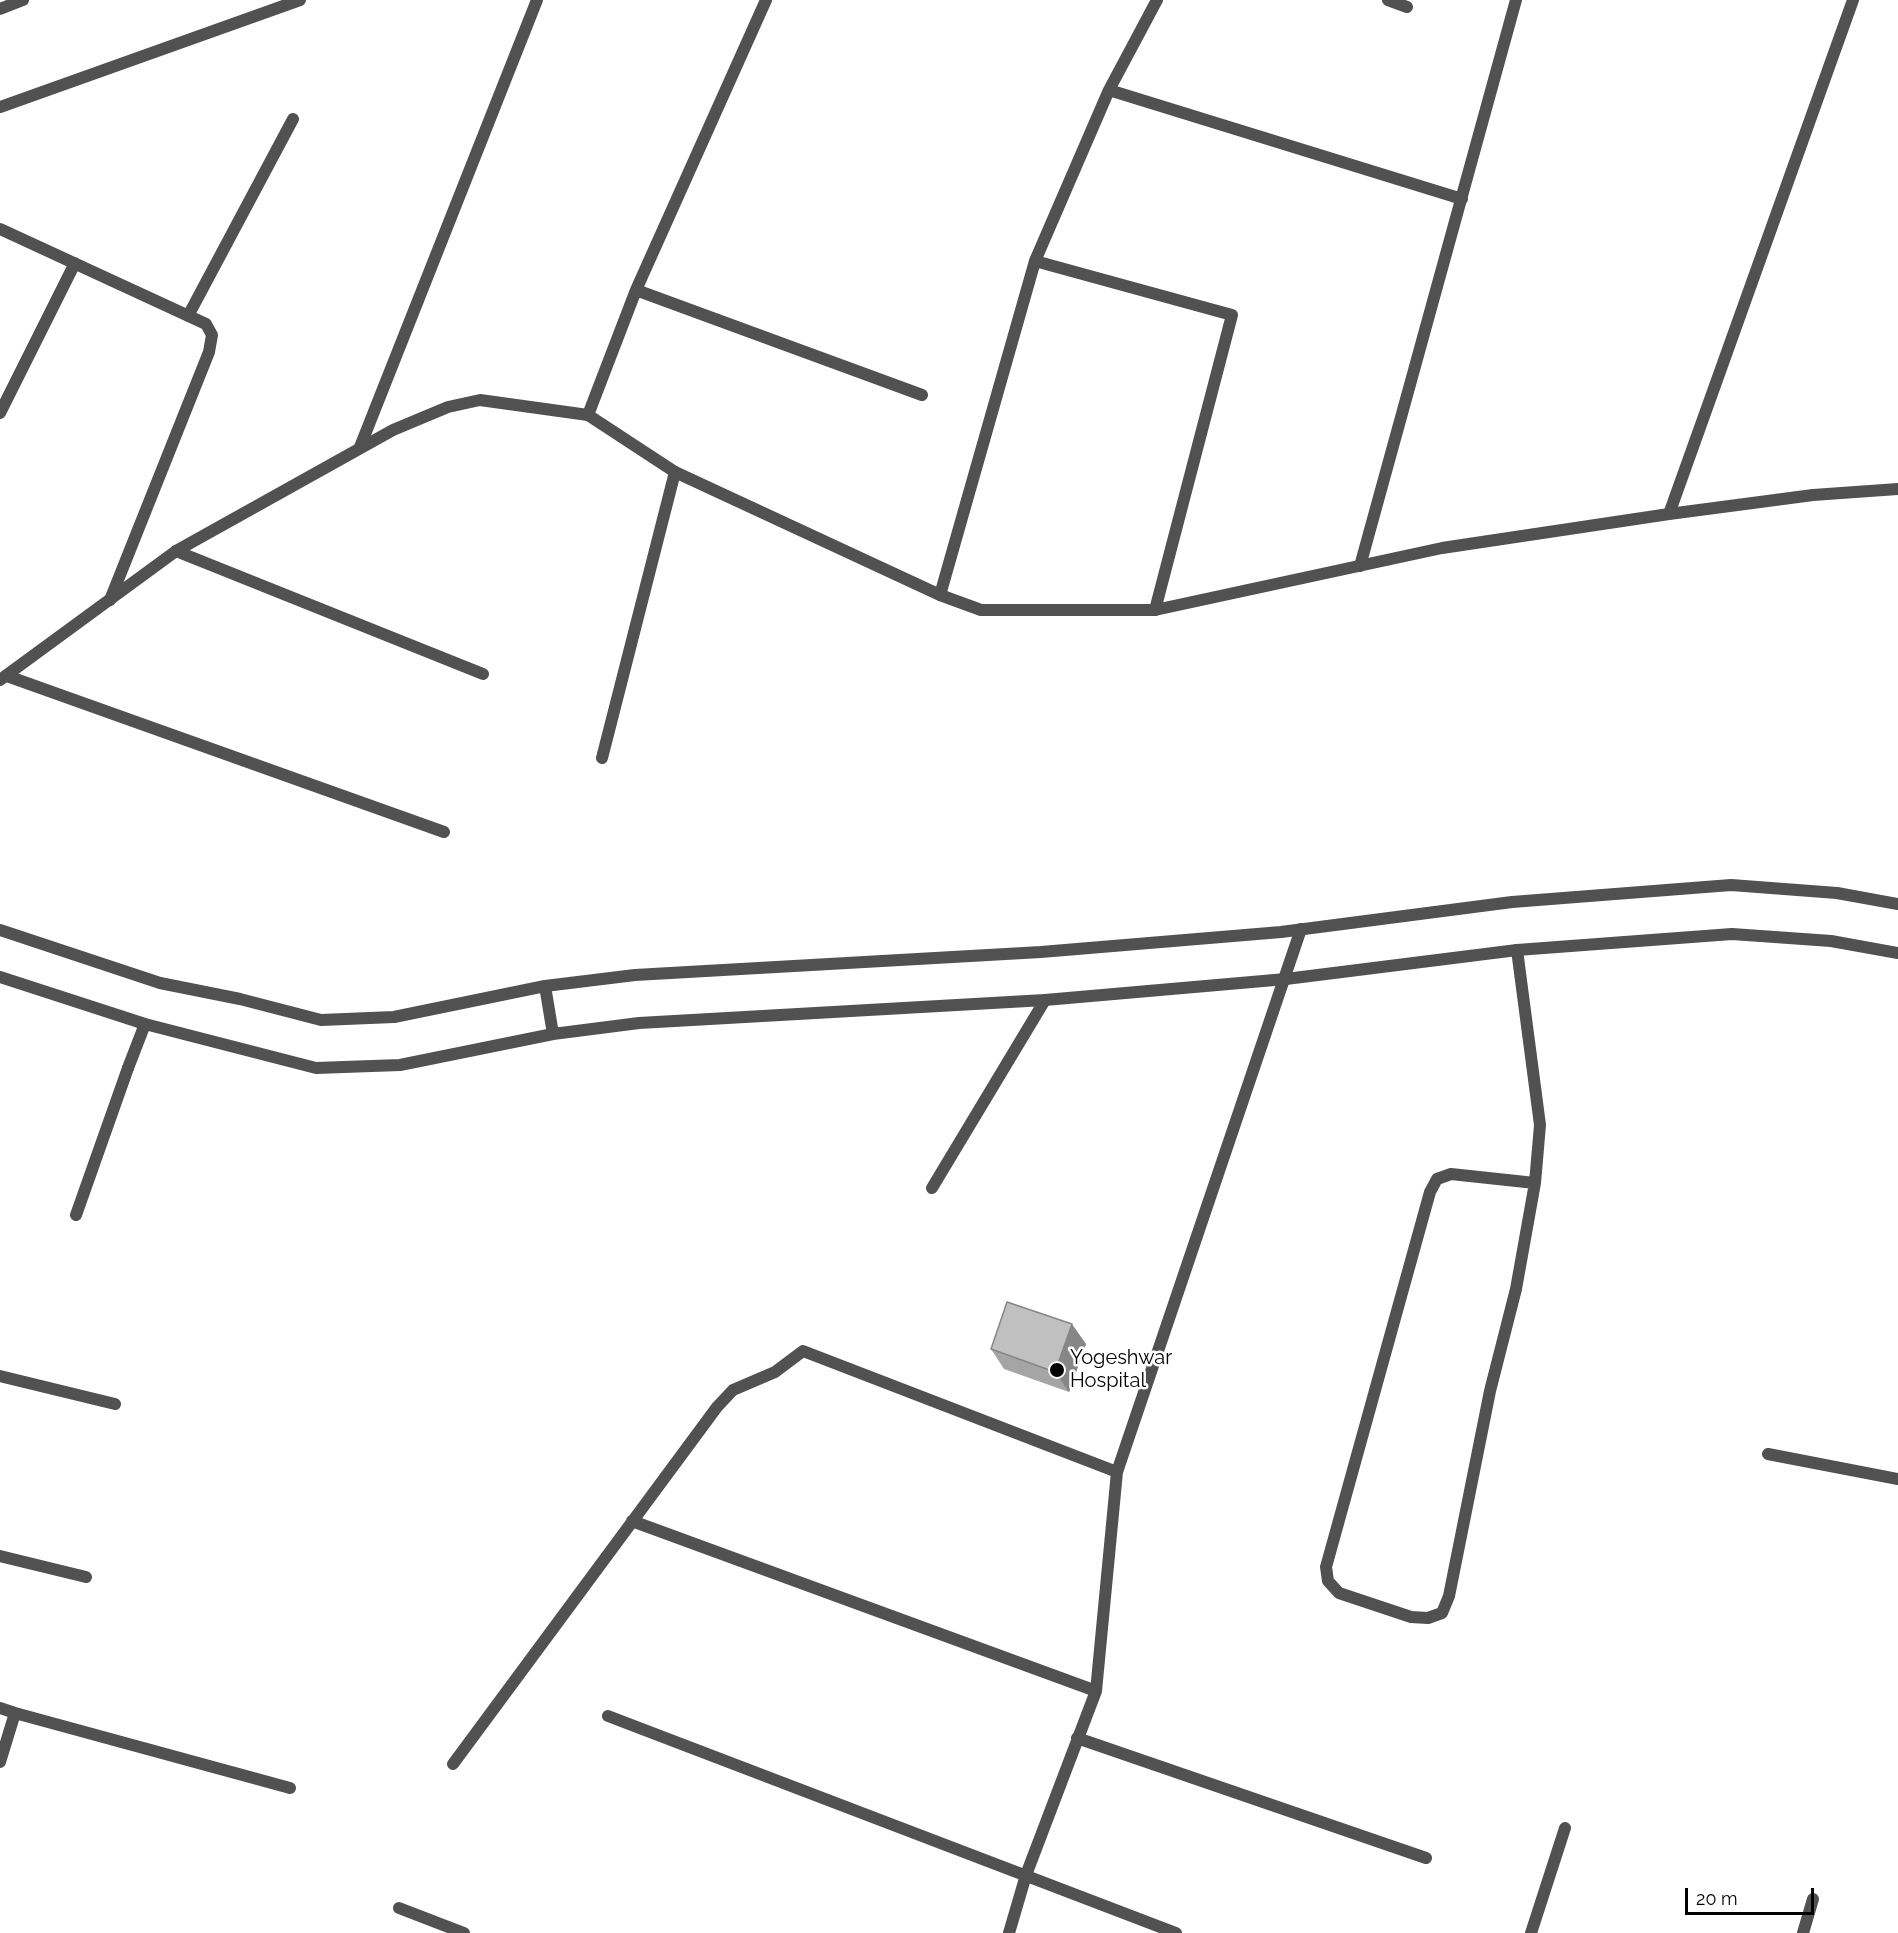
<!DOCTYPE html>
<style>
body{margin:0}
#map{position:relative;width:1898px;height:1933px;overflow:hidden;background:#fff;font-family:Raleway,sans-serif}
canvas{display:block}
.scale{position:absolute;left:1685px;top:1888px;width:129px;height:27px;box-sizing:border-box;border:3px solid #000;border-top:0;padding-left:8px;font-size:18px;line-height:21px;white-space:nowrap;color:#000;-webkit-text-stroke:4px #fff;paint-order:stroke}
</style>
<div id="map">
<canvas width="1898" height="1933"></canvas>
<div class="scale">20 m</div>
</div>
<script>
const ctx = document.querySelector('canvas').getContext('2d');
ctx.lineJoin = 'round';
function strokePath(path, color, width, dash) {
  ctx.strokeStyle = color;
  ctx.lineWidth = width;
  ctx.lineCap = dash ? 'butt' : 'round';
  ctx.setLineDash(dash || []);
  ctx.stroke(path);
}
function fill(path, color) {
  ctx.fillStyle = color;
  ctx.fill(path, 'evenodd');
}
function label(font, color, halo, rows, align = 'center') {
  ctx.font = font + ' Raleway,sans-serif';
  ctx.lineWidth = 5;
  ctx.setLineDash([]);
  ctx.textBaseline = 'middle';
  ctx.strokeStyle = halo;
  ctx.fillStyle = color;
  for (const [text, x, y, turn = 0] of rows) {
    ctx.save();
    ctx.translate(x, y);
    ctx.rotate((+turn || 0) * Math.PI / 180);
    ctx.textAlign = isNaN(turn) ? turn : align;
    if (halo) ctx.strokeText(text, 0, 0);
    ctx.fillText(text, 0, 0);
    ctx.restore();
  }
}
const service = new Path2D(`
 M76,1215l52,-147
 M1768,1454l130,25`);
const minor = new Path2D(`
 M1388,0l19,7
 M1109,90l353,109
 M0,229l206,95 6,11 -3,17 -99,248
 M1035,261l74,-171 48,-90
 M636,290l286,105
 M188,316l105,-197
 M0,413l75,-150
 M588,415l48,-125 130,-290
 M360,447l177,-447
 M1669,514l184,-514
 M176,551l307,123
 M1360,566l156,-566
 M940,595l95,-334 197,54 -77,295
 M7,676l437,156
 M602,758l73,-286
 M1517,950l23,175 -5,58 -19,106 -26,102 -41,205 -7,17 -14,5 -17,-1 -72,-24 -11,-12 -2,-14 104,-375 7,-13 14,-5 84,9
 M128,1068l17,-44
 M932,1188l113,-188
 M0,1376l115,28
 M632,1521l464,170
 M0,1556l86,21
 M0,1708l15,5 -15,49
 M15,1713l275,75
 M608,1716l568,217
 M1077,1738l349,120
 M453,1764l264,-357 16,-17 42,-18 28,-21 314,121
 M399,1908l65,25
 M1009,1933l17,-58 70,-184 21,-219 184,-543
 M1531,1933l34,-105
 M1803,1933l10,-34`);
const tertiary = new Path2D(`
 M0,9l23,-9
 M0,107l300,-107
 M0,680l176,-129 217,-121 55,-23 32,-7 108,15 87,57 265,123 41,15h174l287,-62 227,-34 144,-19 85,-6
 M0,930l160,53 80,16 81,21 73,-3 151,-31 90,-11 406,-23 240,-20 231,-30 219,-17 106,8 61,11
 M0,977l145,47 171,44 84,-3 153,-31 86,-11 406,-23 241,-21 231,-29 215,-16 99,7 67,12
 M545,986l8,48`);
const wall = new Path2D(`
 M1086,1344l-17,48 -65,-23 -13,-20z`);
const shadedWall = new Path2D(`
 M1072,1324l14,20 -17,48 -14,-20z`);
const building = new Path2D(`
 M1007,1302l65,22 -17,48 -64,-23z`);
const markers = [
 [1057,1370,8,"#000"]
];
const poiNames = [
 ["Yogeshwar",1070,1358],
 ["Hospital",1070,1381]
];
strokePath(service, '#515151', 12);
strokePath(minor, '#515151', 12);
strokePath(tertiary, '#515151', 12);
fill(wall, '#a5a5a5');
fill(shadedWall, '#868686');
fill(building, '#c0c0c0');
strokePath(building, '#868686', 1.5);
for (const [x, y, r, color] of markers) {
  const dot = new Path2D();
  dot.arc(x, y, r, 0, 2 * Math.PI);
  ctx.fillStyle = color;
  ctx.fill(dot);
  strokePath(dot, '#fff', 2);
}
label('20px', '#000', '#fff', poiNames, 'left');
</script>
